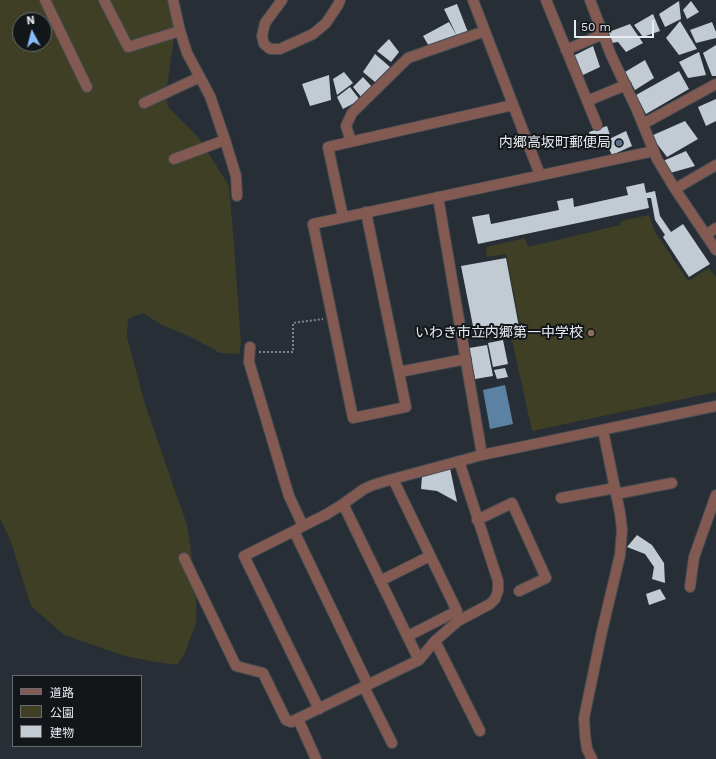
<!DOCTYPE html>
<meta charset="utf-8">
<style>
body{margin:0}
#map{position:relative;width:716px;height:759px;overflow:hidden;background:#272e35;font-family:"Work Sans","Noto Sans JP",sans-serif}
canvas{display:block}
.legend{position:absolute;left:12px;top:675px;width:130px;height:72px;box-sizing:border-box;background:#131619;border:1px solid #676b6f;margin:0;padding:5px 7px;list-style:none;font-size:12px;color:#e6ebef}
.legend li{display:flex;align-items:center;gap:8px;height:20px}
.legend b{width:20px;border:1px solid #676b6f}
.north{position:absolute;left:12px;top:12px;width:40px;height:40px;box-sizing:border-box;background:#131619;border:1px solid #676b6f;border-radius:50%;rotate:353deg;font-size:11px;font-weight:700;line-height:16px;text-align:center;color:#e6ebef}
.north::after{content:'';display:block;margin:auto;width:14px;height:18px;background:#82bcfa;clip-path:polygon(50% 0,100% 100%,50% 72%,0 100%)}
.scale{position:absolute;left:574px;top:20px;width:80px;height:18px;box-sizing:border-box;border:2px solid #e6ebef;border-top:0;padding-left:5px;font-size:12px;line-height:14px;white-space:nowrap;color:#e6ebef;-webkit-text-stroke:3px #131619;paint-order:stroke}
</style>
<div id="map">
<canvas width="716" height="759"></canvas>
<ul class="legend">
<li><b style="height:5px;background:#835a51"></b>道路</li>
<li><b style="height:11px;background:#3e3f24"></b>公園</li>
<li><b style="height:11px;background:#c2cbd4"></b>建物</li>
</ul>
<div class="north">N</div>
<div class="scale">50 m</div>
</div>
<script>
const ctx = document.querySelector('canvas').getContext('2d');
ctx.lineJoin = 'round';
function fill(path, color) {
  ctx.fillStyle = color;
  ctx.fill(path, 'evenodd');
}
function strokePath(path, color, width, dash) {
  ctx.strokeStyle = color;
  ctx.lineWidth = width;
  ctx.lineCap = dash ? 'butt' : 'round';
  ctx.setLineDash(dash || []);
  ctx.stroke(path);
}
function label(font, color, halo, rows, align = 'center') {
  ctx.font = font + ' "Work Sans","Noto Sans JP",sans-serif';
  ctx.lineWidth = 4;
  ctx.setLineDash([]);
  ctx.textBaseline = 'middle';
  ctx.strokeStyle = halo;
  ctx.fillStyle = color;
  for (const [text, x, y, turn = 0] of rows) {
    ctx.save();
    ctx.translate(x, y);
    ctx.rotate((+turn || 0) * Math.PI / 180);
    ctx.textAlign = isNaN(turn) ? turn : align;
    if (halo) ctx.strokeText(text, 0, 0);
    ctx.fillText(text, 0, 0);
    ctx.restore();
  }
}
const green = new Path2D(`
 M0,0h179l-13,95 2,12 31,31 30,48 5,59 7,98 -2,11 -19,-1 -27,-15 -31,-13 -19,-12 -15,6 -1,18 18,67 42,121 9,59v40l-13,33 -6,8 -22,-3 -30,-6 -61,-21 -33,-29 -21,-67 -10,-20zM20,20h24v24h-24z
 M649,215l6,17 33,49 21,-13 7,9v115l-184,39 -22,-100 11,-2 -15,-75 -19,3 -1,-10 39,-9 3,9 92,-22 1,-4z`);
const water = new Path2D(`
 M505,385l8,39 -23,5 -7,-39z`);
const building = new Path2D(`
 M679,1l2,18 -16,8 -6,-13z
 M691,1l8,11 -12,7 -4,-9z
 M457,4l12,31 -39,13 -7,-12 26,-14 8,14 -13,-27z
 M653,14l7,17 -17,6 -9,-12z
 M680,21l17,28 -18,6 -13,-17z
 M712,22l4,10v6l-20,5 -6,-13z
 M630,24l13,19 -17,9 -8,-10 -6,1 -6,-10z
 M389,39l10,13 -8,10 -14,-11z
 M716,45v31h-4l-9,-23z
 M593,46l7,21 -17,8 -10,-19z
 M699,52l7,23 -18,3 -9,-16z
 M375,54l15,13 -15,15 -12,-10z
 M645,60l9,18 -19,12 -10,-18z
 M679,71l10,18 -43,25 -10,-19z
 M344,72l9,11 -16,12 -4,-16z
 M329,75l2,25 -21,6 -8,-22z
 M363,77l10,11 -11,10 -9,-11z
 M350,87l10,13 -17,9 -6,-12z
 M716,99v22l-10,5 -8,-19z
 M685,121l13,18 -31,18 -16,-21z
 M607,126l3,9 -18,6 -3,-9z
 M626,131l6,15 -20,9 -7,-14z
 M686,151l9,15 -25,7 -7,-12z
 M644,183l2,10 9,-2 5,25 11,16 12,-8 27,40 -21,13 -26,-40 2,-2 -10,-15 -4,-22h-4l2,10 -171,36 -6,-27 17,-3 2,10 68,-14 -2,-9 16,-3 1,9 54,-12 -2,-8z
 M506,258l13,69 -44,9 -14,-70z
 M503,340l5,24 -15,3 -5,-24z
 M487,345l6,31 -18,3 -6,-31z
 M505,368l3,9 -11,2 -3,-9z
 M450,468l7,34 -20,-11 -16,-2 1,-13z
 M637,535l15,10 12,18 1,20 -13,-4 2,-12 -9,-13 -18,-7z
 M660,589l6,10 -17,6 -3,-11z`);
const path = new Path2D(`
 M259,352h34v-29l30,-4`);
const minor = new Path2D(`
 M45,0l42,87
 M104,0l24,47 52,-16
 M173,0l7,31 7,22 23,43 15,44
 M282,0l-17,23 -3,13 2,8 6,5h10l33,-15 13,-11 12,-18 2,-5
 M473,0l67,175
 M546,0l51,125
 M590,0l21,55 26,55 20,49 18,30 41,61
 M566,50l37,-16
 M587,101l39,-16
 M144,103l56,-26
 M643,124l73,-40
 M351,141l-5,-15 6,-13 56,-55 77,-27
 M174,159l51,-19 11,36 1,20
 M675,189l41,-24
 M438,197l44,258
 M366,212l40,195 -53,11 -40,-194 341,-73
 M343,217l-15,-70 185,-42
 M706,235l10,-7
 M250,347l-1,15 40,134 14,30 -9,5 74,154
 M399,372l67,-13
 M459,461l39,120v10l-3,8 -5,5 -32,17 -23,20 45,90
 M393,479l64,132 -49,25
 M616,494l56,-11
 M561,498l54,-10
 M343,504l76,156
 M477,520l35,-17 34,75 -27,13
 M303,526l24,-12 16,-10 21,-15 9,-4 20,-6 89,-24 234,-49
 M294,531l-50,25 75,153
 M184,558l52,108 27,7 23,47 5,2 128,-62 16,-19
 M380,581l50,-25
 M690,587l4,-30 22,-62
 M364,687l28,56
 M298,719l18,40
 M592,759l-5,-10 -2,-14 -1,-17 18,-87 18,-76 2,-25 -2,-17 -17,-83`);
const markers = [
 [619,143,4,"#5c6f8a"],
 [591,333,4,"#8d6e63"]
];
const poiNames = [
 ["内郷高坂町郵便局",611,143],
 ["いわき市立内郷第一中学校",583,333]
];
fill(green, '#3e3f24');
fill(water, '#5c82a3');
fill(building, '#c2cbd4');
strokePath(minor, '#464c53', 12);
strokePath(path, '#7e848a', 2, [2, 2]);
strokePath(minor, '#835a51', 10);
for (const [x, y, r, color] of markers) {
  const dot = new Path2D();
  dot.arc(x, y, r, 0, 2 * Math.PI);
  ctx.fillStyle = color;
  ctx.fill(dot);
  strokePath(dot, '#131619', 1.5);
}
label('14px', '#e6ebef', '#131619', poiNames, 'right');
</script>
